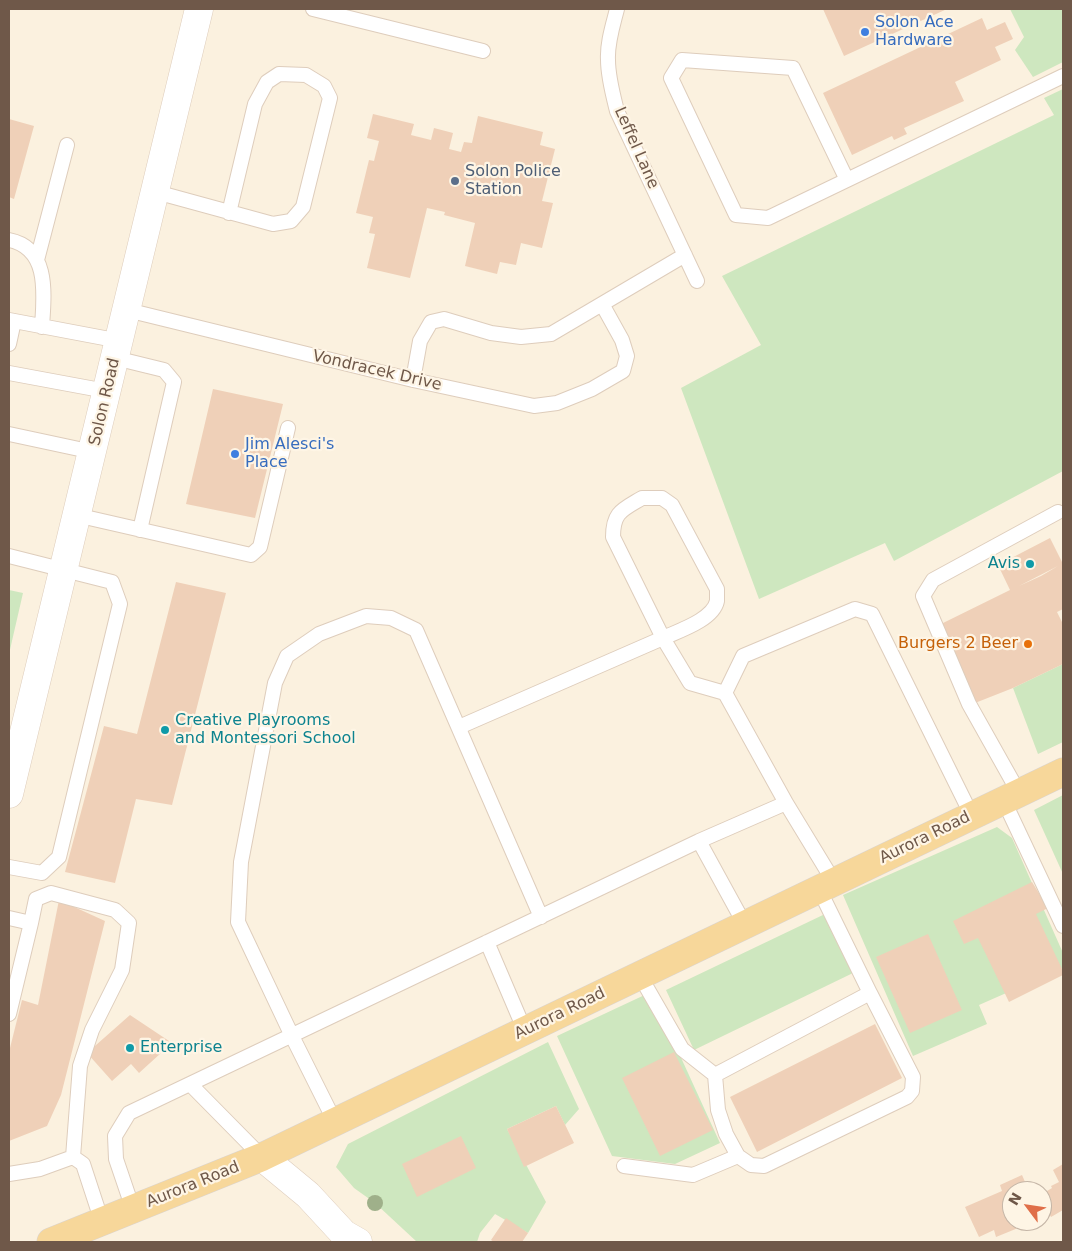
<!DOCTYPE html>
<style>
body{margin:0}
#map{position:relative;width:1072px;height:1251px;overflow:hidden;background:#fbf1df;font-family:"DejaVu Sans",sans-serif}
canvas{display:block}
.frame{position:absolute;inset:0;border:10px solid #6f5849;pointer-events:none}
.north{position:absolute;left:1002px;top:1181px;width:50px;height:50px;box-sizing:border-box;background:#fef5e5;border:1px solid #c5b6a7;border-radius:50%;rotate:301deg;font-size:14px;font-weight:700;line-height:20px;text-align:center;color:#6f5849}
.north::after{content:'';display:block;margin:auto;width:18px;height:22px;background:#e06f49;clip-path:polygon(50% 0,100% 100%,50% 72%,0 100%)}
</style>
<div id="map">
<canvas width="1072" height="1251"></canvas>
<div class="frame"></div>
<div class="north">N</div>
</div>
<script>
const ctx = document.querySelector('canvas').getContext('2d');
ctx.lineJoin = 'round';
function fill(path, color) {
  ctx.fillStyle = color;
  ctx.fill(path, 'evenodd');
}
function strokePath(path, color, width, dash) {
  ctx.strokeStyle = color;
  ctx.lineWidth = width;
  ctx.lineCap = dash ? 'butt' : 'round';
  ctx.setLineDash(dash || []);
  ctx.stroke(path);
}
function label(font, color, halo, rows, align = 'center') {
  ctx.font = font + ' "DejaVu Sans",sans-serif';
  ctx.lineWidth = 4.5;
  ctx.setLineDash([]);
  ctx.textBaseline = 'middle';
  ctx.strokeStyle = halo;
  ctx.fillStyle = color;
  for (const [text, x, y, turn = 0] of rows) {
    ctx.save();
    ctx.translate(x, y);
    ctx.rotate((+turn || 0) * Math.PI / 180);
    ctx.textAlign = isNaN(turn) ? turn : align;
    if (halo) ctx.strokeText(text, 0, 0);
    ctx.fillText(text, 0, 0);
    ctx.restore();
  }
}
const green = new Path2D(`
 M1010,9h53v53l-30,15 -18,-27 9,-13z
 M1063,89v382l-169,90 -9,-18 -126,56 -78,-211 80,-43 -39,-69 332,-161 -10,-17z
 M9,590l14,3 -14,61z
 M1063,664v78l-25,12 -25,-66z
 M1063,795v79l-29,-64z
 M997,827l15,11 51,115v15l-84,37 8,19 -74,32 -70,-161z
 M825,914l28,59 -159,77 -28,-60z
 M651,992l69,151 -45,21 -63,-8 -55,-120z
 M548,1042l31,67 -14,16 -9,-19 -49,23 39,73 -18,31 -33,-19 -15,19 -3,9h-60l-42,-39 -21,-15 -18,-21 12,-23z`);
const building = new Path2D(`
 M823,9h124l-103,47z
 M982,18l5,12 18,-8 8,17 -18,8 6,13 -46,22 9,19 -60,27 3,6 -13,6 -2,-4 -40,19 -29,-62z
 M373,114l41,10 -3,11 20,5 3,-12 19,5 -4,16 12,3 3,-10 8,1 6,-27 65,16 -3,13 15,4 -13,52 11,2 -11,45 -21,-5 -5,22 -16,-3 -3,12 -32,-8 10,-43 -31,-8 1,-3 -18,-4 -17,70 -43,-10 8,-34 -6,-1 4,-16 -17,-4 13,-53 5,1 5,-20 -12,-3z
 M9,119l25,7 -20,73 -5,-2z
 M213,389l70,15 -28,114 -69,-14z
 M1050,538l13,26v45l-6,3 6,12v40l-50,24 -38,15 -36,-78 71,-35 -12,-25zM1058,566l-17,10 -22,10z
 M176,582l50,11 -54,212 -36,-6 -21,84 -50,-11 39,-146 33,8z
 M1032,882l16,26 -12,6 27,57v4l-54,27 -31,-64 -14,6 -11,-23z
 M59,900l46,21 -44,174 -14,31 -38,15v-89l13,-52 16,5z
 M928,934l34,76 -52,23 -34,-76z
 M130,1015l42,28 -33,30 -8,-9 -19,17 -25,-28z
 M875,1024l27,54 -145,74 -27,-55z
 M674,1052l39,78 -53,26 -38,-78z
 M556,1106l18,37 -50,24 -17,-38z
 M461,1136l15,32 -59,29 -15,-33z
 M1063,1164v46l-12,7 -9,-16v-7l10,-6 -1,-2 8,-4 -6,-12z
 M1022,1175l7,16h-17v30h9l2,5 -27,11 -2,-7 -15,7 -14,-30 37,-16 -2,-6z
 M506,1218l22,15 -6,9h-28l-3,-2z`);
const service = new Path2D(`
 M313,9l170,42
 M617,9c-4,16 -10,34 -9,51 0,17 5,35 9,51l80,170
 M847,180l-54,-112 -111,-8 -11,18 65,137 32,3 295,-142
 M156,192l117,32 18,-3 12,-14 27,-109 -6,-12 -18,-11 -27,-1 -12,8 -12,22 -26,109
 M9,240c41,8 35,55 33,87
 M37,260l30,-115
 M127,310l286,70 121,26 23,-3 35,-14 31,-18 4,-15 -5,-16 -20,-36
 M9,320l111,21
 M9,344l5,-23
 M115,358l49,12 10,12 -34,148
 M9,373l97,18
 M413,380l7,-39 11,-19 13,-3 47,14 30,4 30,-3 134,-79
 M9,434l84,18
 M642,498h20l10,7 45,84c0,4 0,9 0,12 -4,19 -39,30 -54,37l-50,-101c0,-25 9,-27 29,-39z
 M76,515l175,40 9,-8 28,-119
 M9,556l103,26 8,22 -61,253 -17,16 -33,-6
 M459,727l204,-89 27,45 35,10
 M1019,793l-50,-89 -46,-108 10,-16 125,-68
 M1004,801l59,125
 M699,841l46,84
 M834,882l-48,-79 -61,-110 18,-37 112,-47 17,5 100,202
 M9,918l22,5 -22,91
 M31,923l5,-24 15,-6 64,17 14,13 -7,47 -30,60 -12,36 -7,91
 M487,942l38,89
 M640,976l42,73 33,26 155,-82 -51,-104
 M715,1075l3,35 8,24 12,22 13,9 13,1 143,-69 5,-6 1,-14 -43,-84
 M190,1084l72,73
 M335,1122l-43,-86 -54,-114 3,-60 34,-179 12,-27 32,-22 47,-18 25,2 25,12 125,287
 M624,1166l69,9 45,-19
 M9,1174l31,-5 33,-12 10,7 19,58
 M133,1209l-17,-50 -1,-23 14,-23 570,-272 87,-38`);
const minor = new Path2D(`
 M262,1157l46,38 36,39 14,8`);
const tertiary = new Path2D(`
 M9,794l190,-785`);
const primary = new Path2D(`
 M51,1242l211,-85 801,-385`);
const trees = [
 [375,1203]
];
const markers = [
 [865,32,5,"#3f7fe0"],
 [455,181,5,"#5c6f8a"],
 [235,454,5,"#3f7fe0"],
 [1030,564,5,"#0f9aa8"],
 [1028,644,5,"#e8710a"],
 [165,730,5,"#0f9aa8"],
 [130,1048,5,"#0f9aa8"]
];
const shopNames = [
 ["Solon Ace",875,23],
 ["Hardware",875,41],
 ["Jim Alesci's",245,445],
 ["Place",245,463]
];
const streetNames = [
 ["Leffel Lane",636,148,66],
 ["Vondracek Drive",377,371,13],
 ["Solon Road",105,402,-77],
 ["Aurora Road",925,838,-26],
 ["Aurora Road",560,1014,-26],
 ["Aurora Road",193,1185,-22]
];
const serviceNames = [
 ["Solon Police",465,172],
 ["Station",465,190]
];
const cultureNames = [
 ["Avis",1020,564,"right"],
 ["Creative Playrooms",175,721],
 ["and Montessori School",175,739],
 ["Enterprise",140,1048]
];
const foodNames = [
 ["Burgers 2 Beer",1018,644]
];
fill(green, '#cee7bf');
fill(building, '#efd0b8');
strokePath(service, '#decdbc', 16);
strokePath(minor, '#decdbc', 29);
strokePath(tertiary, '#decdbc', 29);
strokePath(primary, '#dad4d0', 29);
strokePath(service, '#fff', 14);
strokePath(minor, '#fff', 28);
strokePath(tertiary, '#fff', 28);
strokePath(primary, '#f7d79a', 28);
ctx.fillStyle = '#9fb08a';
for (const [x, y] of trees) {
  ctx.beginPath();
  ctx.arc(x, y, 8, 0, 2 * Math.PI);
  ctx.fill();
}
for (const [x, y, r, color] of markers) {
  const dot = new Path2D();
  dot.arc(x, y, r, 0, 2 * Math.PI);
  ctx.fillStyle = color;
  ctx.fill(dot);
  strokePath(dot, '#fef5e5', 2);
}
label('16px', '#366cbe', '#fef5e5', shopNames, 'left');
label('16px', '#6f5849', '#fef5e5', streetNames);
label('16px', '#4e5e75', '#fef5e5', serviceNames, 'left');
label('16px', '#0d838f', '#fef5e5', cultureNames, 'left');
label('16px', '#c56008', '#fef5e5', foodNames, 'right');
</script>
